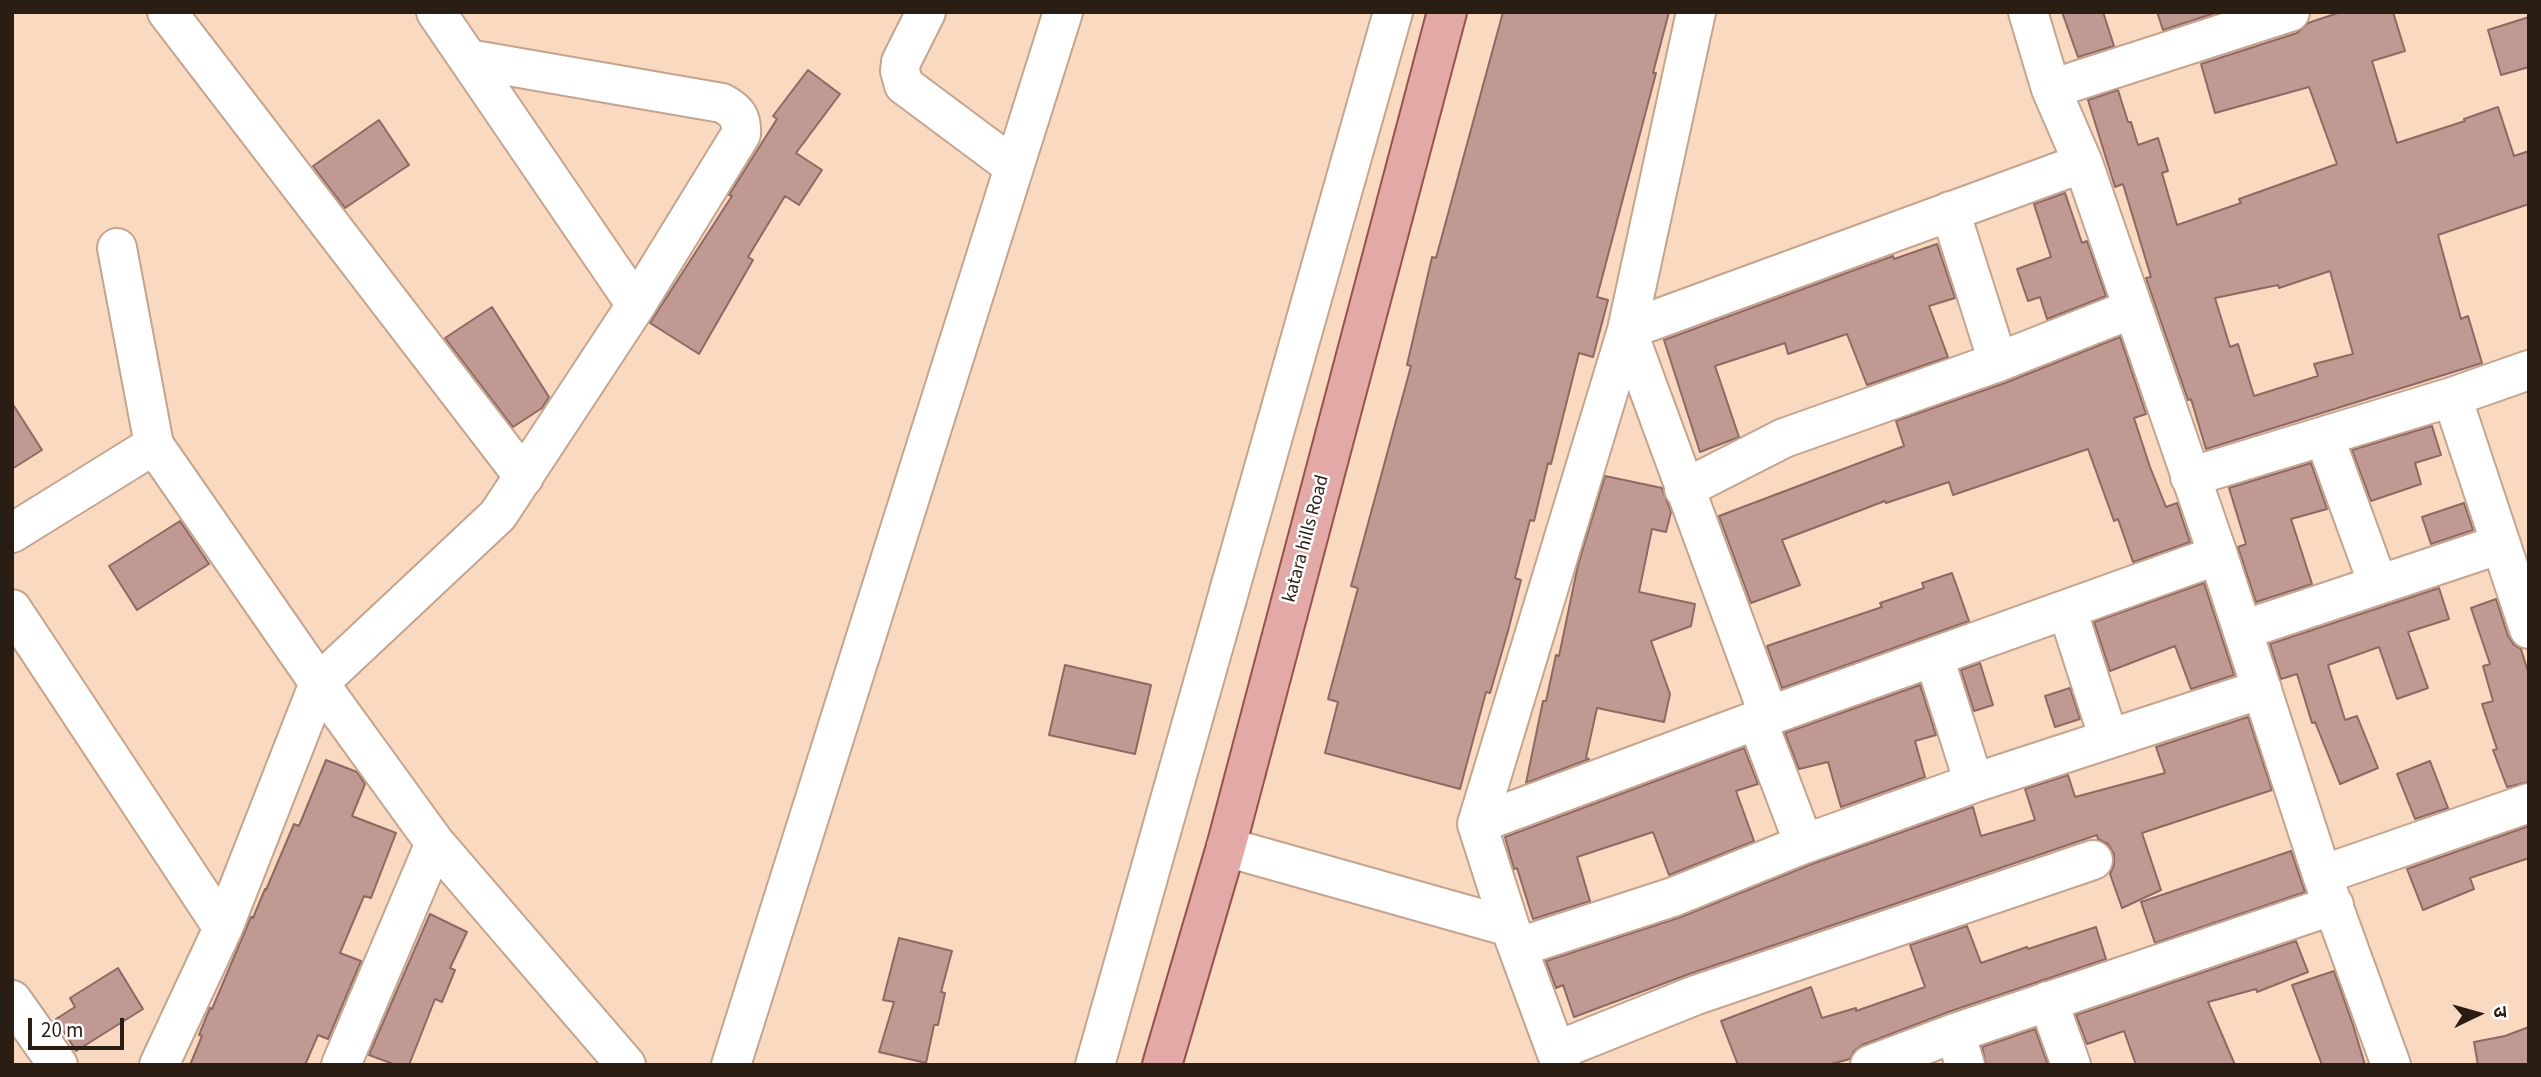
<!DOCTYPE html>
<meta charset="utf-8">
<style>
body{margin:0}
#map{position:relative;width:2541px;height:1077px;overflow:hidden;background:#fad9c1;font-family:"Source Sans 3","Noto Sans Devanagari",sans-serif}
canvas{display:block}
.frame{position:absolute;inset:0;border:14px solid #291d14;pointer-events:none}
.north{position:absolute;left:2443px;top:979px;width:70px;height:70px;-webkit-text-stroke:5px #fff;paint-order:stroke;rotate:85deg;font-size:19px;font-weight:700;line-height:28px;text-align:center;color:#291d14}
.north::after{content:'';display:block;margin:auto;width:24px;height:32px;background:#291d14;clip-path:polygon(50% 0,100% 100%,50% 72%,0 100%)}
.scale{position:absolute;left:28px;top:1018px;width:96px;height:32px;box-sizing:border-box;border:4px solid #291d14;border-top:0;padding-left:9px;font-size:21px;line-height:24px;white-space:nowrap;color:#291d14;-webkit-text-stroke:5px #fff;paint-order:stroke}
</style>
<div id="map">
<canvas width="2541" height="1077"></canvas>
<div class="frame"></div>
<div class="north">उ</div>
<div class="scale">20 m</div>
</div>
<script>
const ctx = document.querySelector('canvas').getContext('2d');
ctx.lineJoin = 'round';
function fill(path, color) {
  ctx.fillStyle = color;
  ctx.fill(path, 'evenodd');
}
function strokePath(path, color, width, dash) {
  ctx.strokeStyle = color;
  ctx.lineWidth = width;
  ctx.lineCap = dash ? 'butt' : 'round';
  ctx.setLineDash(dash || []);
  ctx.stroke(path);
}
function label(font, color, halo, rows, align = 'center') {
  ctx.font = font + ' "Source Sans 3",sans-serif';
  ctx.lineWidth = 5;
  ctx.setLineDash([]);
  ctx.textBaseline = 'middle';
  ctx.strokeStyle = halo;
  ctx.fillStyle = color;
  for (const [text, x, y, turn = 0] of rows) {
    ctx.save();
    ctx.translate(x, y);
    ctx.rotate((+turn || 0) * Math.PI / 180);
    ctx.textAlign = isNaN(turn) ? turn : align;
    if (halo) ctx.strokeText(text, 0, 0);
    ctx.fillText(text, 0, 0);
    ctx.restore();
  }
}
const building = new Path2D(`
 M1503,12h166l-16,61h3l-59,224 11,3 -15,57 -14,-4 -28,111 -3,-1 -14,58 -4,-1 -15,58 6,2 -13,51 -18,62 -4,-1 -26,97 -135,-36 13,-51 -10,-3 30,-111 -7,-2 60,-220 -4,-1 25,-108 4,1z
 M2062,12h41l11,34 -36,11z
 M2157,12h61l-55,18z
 M2341,12h52l12,39 -33,10 25,82 68,-22 -1,-2 34,-12 16,49 15,-5v53l-91,31 23,84 7,-3 14,47 -276,86 -15,-50 -3,1 -42,-122 5,-1 -28,-93 -8,3 -27,-87 30,-10 10,32h3l7,23 20,-7 10,33 -6,2 15,52 64,-22 -2,-4 98,-35 -28,-77 -94,26 -14,-49 96,-31 11,-10zM2330,271l23,83 -39,10 4,12 -64,20 -16,-52 -8,3 -15,-49 63,-13 1,3z
 M2529,17v50l-28,8 -13,-45z
 M808,70l32,24 -44,59 26,17 -23,35 -14,-9 -37,61 5,3 -54,94 -49,-31 82,-127 -3,-1 48,-76 -4,-3z
 M379,120l30,45 -64,43 -32,-42z
 M2065,193l17,50 5,-2 19,55 -59,23 -7,-22 -12,4 -11,-32 34,-12 -17,-53z
 M1937,244l18,54 -26,8 19,51 -81,28 -20,-51 -59,20 -3,-11 -70,23 24,71 -39,15 -36,-112 229,-84 1,3z
 M492,307l57,90 -7,11 -29,19 -68,-89z
 M2120,337l26,77 -12,4 16,49 16,40 11,-4 13,39 -57,20 -15,-43 -4,2 -26,-72 -135,46 -4,-13 -63,21 -1,-2 -103,39 18,45 -49,18 -32,-87 185,-70 -8,-25 109,-38z
 M12,403l30,47 -30,19z
 M2432,426l9,29 -26,8 6,21 -50,17 -19,-51z
 M2311,463l16,46 -36,10 21,65 -56,18 -18,-55 8,-3 -17,-56z
 M1605,476l57,12 9,24 -5,20 -14,-3 -13,63 56,12 -4,22 -40,15 19,53 -6,28 -67,-14 -11,50 3,1 -63,24 17,-82h3l10,-46 3,1 19,-91z
 M2464,503l9,27 -42,14 -9,-27z
 M180,521l29,43 -72,46 -28,-44z
 M1952,573l17,48 -187,67 -15,-42 115,-39 -2,-4 44,-15 -2,-5z
 M2204,583l30,92 -43,14 -16,-43 -65,25 -16,-49z
 M2439,588l10,31 -41,13 20,56 -31,11 -18,-52 -51,18 17,55 12,-4 21,52 -38,16 -25,-62 -3,1 -15,-49 -16,5 -11,-35z
 M2496,599l12,37 6,9 7,4 8,26v107l-22,5 -14,-37 4,-1 -15,-45 11,-3 -10,-35 7,-2 -19,-56z
 M1980,663l13,42 -19,6 -13,-41z
 M1065,665l86,20 -16,69 -86,-19z
 M1920,685l16,50 -21,6 10,36 -84,30 -13,-45 -29,7 -14,-36z
 M2070,688l10,31 -25,8 -10,-31z
 M2248,717l24,73 -130,43 19,57 -39,18 -12,-34 4,-9v-11l-6,-10 -10,-5 -1,-4 -408,139 -115,43 -11,-32 -7,3 -10,-27 135,-44 131,-53 161,-57 8,29 54,-16 -10,-31 43,-14 7,22 90,-24 -9,-26z
 M1744,748l14,36 -22,7 18,50 -85,34 -16,-43 -76,25 13,44 -57,18 -16,-51 -3,1 -9,-32z
 M326,760l31,12 8,12 -13,32 44,17 -25,65 -7,-2 -24,57 21,8 -33,78 -10,-4 -13,30h-115l12,-29 -3,-1 11,-27 2,1 39,-92 2,1 12,-29 1,1 28,-66 5,2z
 M2430,761l18,47 -33,11 -18,-45z
 M2529,826v32l-59,20 4,11 -51,21 -16,-41z
 M2291,851l14,41 -150,51 -14,-41z
 M430,914l37,18 -17,36 5,2 -13,32 -7,-3 -26,66h-13l-27,-10z
 M1967,926l14,37 46,-16 1,2 68,-22 10,32 -158,53 -86,33 -8,6 -4,8 -23,6h-89l-17,-44 90,-34 11,31 34,-10v3l69,-24 -15,-42z
 M899,938l53,13 -11,41 4,1 -7,32h-4l-8,38 -47,-11 15,-50 -11,-2z
 M2296,941l12,31 -51,20 -1,-3 -48,13 27,63h-99l-12,-34 -37,13 -11,-29z
 M118,968l25,41 -67,42 -20,-32 19,-12 -5,-9z
 M2334,971l19,54 12,40h-43l-30,-80z
 M2529,1027v38h-51l-4,-23 31,-6z
 M2035,1029l13,36h-62l-4,-18z`);
const minor = new Path2D(`
 M167,12l357,465
 M436,12l200,293
 M926,12l-25,50 -1,9 4,14 110,82
 M2028,12l23,77 32,74 135,392 104,320 69,190
 M2051,89l239,-77
 M1950,211l48,151
 M117,248l37,197
 M2452,397l77,232
 M2324,436l54,148
 M2190,477l262,-80 77,-27
 M1684,489l100,-51 214,-76 134,-53
 M12,533l142,-88 165,238 116,160 191,222
 M12,609l211,319
 M2067,609l42,130
 M2243,630l258,-86
 M1934,657l40,126
 M1769,716l-142,-386 456,-167
 M1757,720l47,124
 M1477,824l280,-104 461,-165
 M1226,847l284,80
 M2322,875l207,-72
 M1519,947l154,-50 131,-53 170,-61 288,-94
 M12,1000l46,65
 M2048,1001l23,64
 M1955,1033l10,32
 M1556,1051l140,-56 397,-135
 M159,1065l64,-137 96,-245 179,-168 138,-210 105,-171c1,-16 -4,-23 -19,-31l-254,-44
 M341,1065l94,-222
 M731,1065l332,-1053
 M1095,1065l298,-1053
 M1561,1065l-51,-138 -33,-103 150,-494 69,-318
 M1870,1065l85,-32 379,-128`);
const major = new Path2D(`
 M1162,1065l64,-218 221,-835`);
const streetNames = [
 ["katara hills Road",1307,539,-75]
];
fill(building, '#c09993');
strokePath(building, '#8e6964', 2);
strokePath(minor, '#c4a48e', 42);
strokePath(major, '#96524d', 42);
strokePath(minor, '#fff', 38);
strokePath(major, '#e3a9a7', 38);
label('19px', '#291d14', '#fff', streetNames);
</script>
